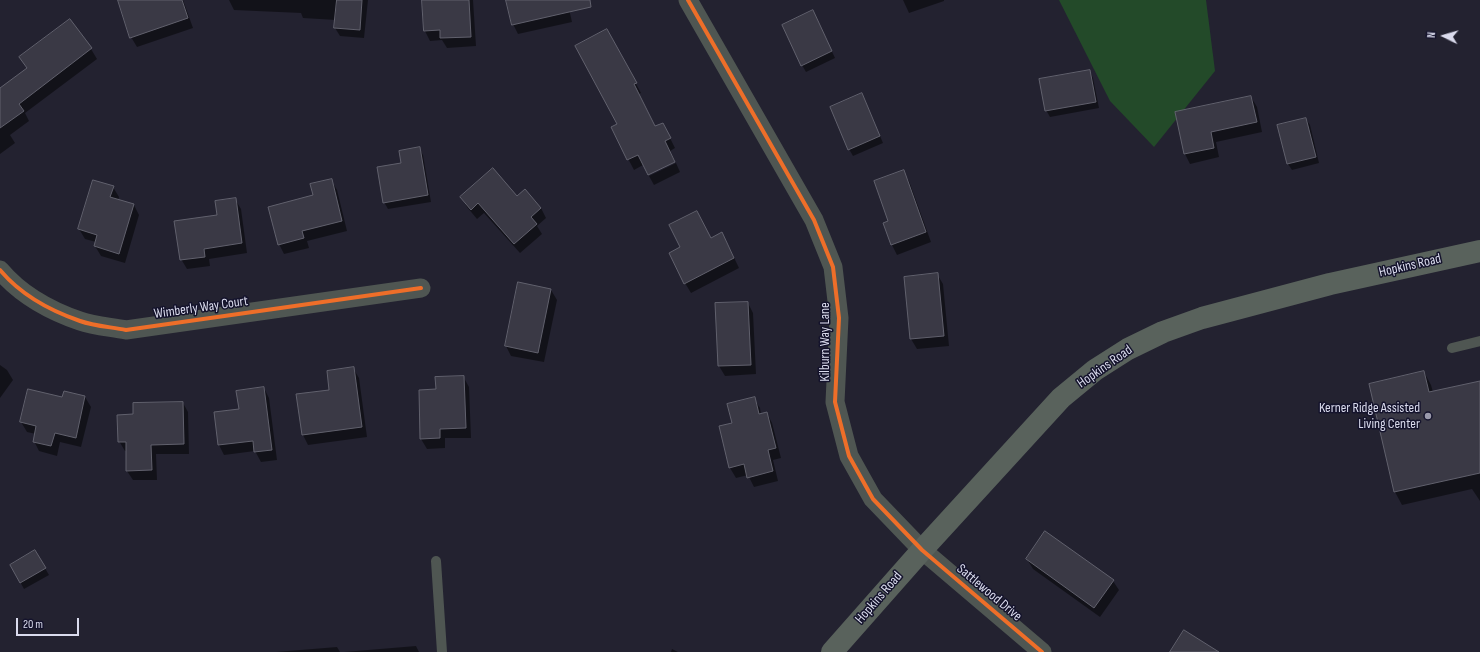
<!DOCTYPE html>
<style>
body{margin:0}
#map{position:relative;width:1480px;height:652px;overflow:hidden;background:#232230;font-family:"Sofia Sans Condensed",sans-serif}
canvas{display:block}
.north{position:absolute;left:1424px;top:16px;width:40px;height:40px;-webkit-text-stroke:3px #14132c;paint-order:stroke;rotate:275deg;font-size:11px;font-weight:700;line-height:16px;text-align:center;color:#dadbed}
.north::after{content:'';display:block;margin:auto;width:14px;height:18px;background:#dadbed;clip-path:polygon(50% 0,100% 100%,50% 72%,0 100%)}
.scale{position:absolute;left:16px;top:618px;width:63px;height:18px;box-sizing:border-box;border:2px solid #dadbed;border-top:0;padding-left:5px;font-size:12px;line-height:14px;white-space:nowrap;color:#dadbed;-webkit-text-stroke:3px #14132c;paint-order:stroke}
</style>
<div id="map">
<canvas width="1480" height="652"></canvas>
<div class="north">N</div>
<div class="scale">20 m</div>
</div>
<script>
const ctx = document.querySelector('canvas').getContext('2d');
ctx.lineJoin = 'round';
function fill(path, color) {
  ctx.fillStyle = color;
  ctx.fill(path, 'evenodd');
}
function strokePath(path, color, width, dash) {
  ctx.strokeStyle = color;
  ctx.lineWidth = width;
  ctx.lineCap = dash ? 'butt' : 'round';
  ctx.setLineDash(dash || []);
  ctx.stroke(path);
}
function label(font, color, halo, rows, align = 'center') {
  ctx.font = font + ' "Sofia Sans Condensed",sans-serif';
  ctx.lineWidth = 3;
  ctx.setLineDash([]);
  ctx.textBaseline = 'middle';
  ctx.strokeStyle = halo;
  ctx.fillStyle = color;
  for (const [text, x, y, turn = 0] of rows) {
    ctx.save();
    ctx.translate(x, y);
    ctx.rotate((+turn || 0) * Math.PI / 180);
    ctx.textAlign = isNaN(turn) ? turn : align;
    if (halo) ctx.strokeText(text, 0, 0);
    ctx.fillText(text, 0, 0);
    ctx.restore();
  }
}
const green = new Path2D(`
 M1059,0h147l9,71 -61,76 -44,-46z`);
const shadow = new Path2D(`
 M119,0h64l10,28 -56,19 -6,-10z
 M229,0h139l-4,38 -24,-2 -5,-8 1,-8 -33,-2 -2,-5 -67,-3z
 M423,0h50l3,46 -29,2 -5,-8 -12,1 -5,-10z
 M507,0h60l5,22 -54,12 -5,-10z
 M903,0h41v1l-35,12z
 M816,18l19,40 -29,14 -4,-7z
 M612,40l29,53 -2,1 16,33 13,7 7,14 -5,3 5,10 -27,13 -5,-9 -9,5 -22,-42 7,-4z
 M91,49l6,10 -72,54 4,8 -19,14 5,8 -15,11v-64l28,-21 -8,-12z
 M1090,71l3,7 6,30 -49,9 -4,-7z
 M1251,97l6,10 5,25 -46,10 3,15 -29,7 -5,-10z
 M865,101l18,42 -30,13 -4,-7z
 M1306,119l4,6 9,38 -27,7 -4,-6z
 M419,148l4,7 8,47 -43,7 -4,-7 18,-38z
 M676,163l4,9 -26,13 -5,-9z
 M903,172l6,9 22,61 -34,13 -5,-10 -3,-24z
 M331,180l6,10 10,41 -40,10 2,7 -25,6 -5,-10 35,-48z
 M113,187l6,10 -1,3 16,5 5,10 -14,48 -24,-7 -6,-10 1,-4 -11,-3 -6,-10z
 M525,190l16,18 5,10 -9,8 5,8 -22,19 -36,-40 -7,6 -10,-12 -6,-10h56z
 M235,199l6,10 6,44 -38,6 1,7 -23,3 -6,-10 37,-43z
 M711,239l16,4 12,25 -48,25 -6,-10z
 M937,274l6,10 6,62 -32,3 -6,-10 -6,-61z
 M551,290l6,10 -13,62 -33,-6 -5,-10z
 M748,303l5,10 3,61 -31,2 -6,-10 -3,-62z
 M0,365l7,5 6,10 -13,18z
 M353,368l6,10 8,59 -59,8 -5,-10 27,-45z
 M1424,372l7,13 2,7 47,-10v119l-8,-12 -70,16 -7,-13 -25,-107z
 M464,378l5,9 2,51h-26v10l-18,1 -6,-10 16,-49z
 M264,388l5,10 8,62 -16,2 -6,-11 -31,4 -5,-10 -4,-32 25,-3z
 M85,397l6,10 -10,40 -21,-5 -3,14 -18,-5 -5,-10 2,-7 -9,-2 -6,-10 42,-24z
 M754,399l6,9 1,7 6,-2 5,10 9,35 -8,2 5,21 -24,6 -6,-12 -12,3 -6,-10 3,-44z
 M183,403l5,9 1,42h-33l1,26h-24l-6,-9v-20h-2l-6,-10 15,-26z
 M35,551l14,24 -25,14 -13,-24z
 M1027,559l86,22 6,9 -19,27 -67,-48z
 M416,646l3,6h-75z
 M337,647l3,5h-64z
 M672,649l6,3h-7z`);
const building = new Path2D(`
 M118,0h64l6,18 -58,20z
 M337,0h25l-2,30 -26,-2z
 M422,0h47l2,37 -31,1v-8l-16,1z
 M506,0h84l1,7 -79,18z
 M813,10l19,41 -31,15 -19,-41z
 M70,19l22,29 -73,56 5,7 -24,17v-40l27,-20 -8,-11z
 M607,29l30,54 -3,1 21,42 8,-3 8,15 -6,3 10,21 -27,13 -10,-20 -11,5 -16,-33 6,-3 -42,-78z
 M1090,70l6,32 -51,9 -6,-32z
 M862,93l18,43 -32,14 -18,-43z
 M1251,96l6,26 -46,10 3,16 -30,6 -9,-42z
 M1306,118l10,39 -29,7 -10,-39z
 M420,147l8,48 -45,8 -6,-36 24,-4 -2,-12z
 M493,168l24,28 8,-7 16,19 -10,9 6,7 -23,20 -36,-41 -7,7 -11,-13z
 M904,170l22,62 -35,13 -8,-22 5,-2 -14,-40z
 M332,179l10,42 -40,10 2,7 -26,7 -10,-38 45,-12 -3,-11z
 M93,180l21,6 -4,11 24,7 -15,50 -25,-8 3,-11 -19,-6z
 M236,198l6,45 -38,6 1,8 -25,3 -6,-39 43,-6 -2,-14z
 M697,211l14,27 11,-6 12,26 -50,26 -15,-31 11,-6 -11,-22z
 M938,273l6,63 -34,3 -6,-62z
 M518,282l33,7 -13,64 -33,-7z
 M748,302l3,63 -33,1 -3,-63z
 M354,367l8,60 -60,8 -6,-41 33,-4 -2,-19z
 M1424,371l5,21 51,-11v92l-86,19 -25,-108z
 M464,376l2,52 -26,1v9l-20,1 -1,-49 17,-1 -1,-12z
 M264,387l8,63 -18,2 -1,-11 -35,4 -4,-33 25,-3 -3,-18z
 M28,389l34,8 2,-6 21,5 -9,42 -21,-5 -4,13 -18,-4 3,-16 -16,-4z
 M755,397l4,17 8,-2 9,36 -8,2 5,21 -26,7 -3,-14 -15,4 -10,-42 13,-3 -5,-19z
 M183,402l1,42 -33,1 1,25 -26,1v-29h-8l-1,-27 16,-1v-11z
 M1045,531l69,49 -20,28 -68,-49z
 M35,550l11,18 -26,15 -10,-18z
 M1184,630l35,22h-49z`);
const service = new Path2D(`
 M1452,348l28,-7
 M436,561l6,91`);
const minor = new Path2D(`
 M688,0l126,220 19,47 6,51 -4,84 14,54 24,43 49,51 120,102
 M0,270c20,24 51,41 80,51 14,5 31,6 46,9l295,-42`);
const secondary = new Path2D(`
 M832,652l90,-102 139,-152 34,-28 33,-21 35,-17 39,-14 128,-34 150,-33`);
const cycleway = new Path2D(`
 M688,0l126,220 19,47 6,51 -4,84 14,54 24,43 49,51 120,102
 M0,270c20,24 51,41 80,51 14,5 31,6 46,9l295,-42`);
const markers = [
 [1428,416,4,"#9a9aab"]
];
const streetNames = [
 ["Hopkins Road",1410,266,-13],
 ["Wimberly Way Court",201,308,-8],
 ["Kilburn Way Lane",825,342,-90],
 ["Hopkins Road",1105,367,-35],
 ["Sattlewood Drive",989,593,40],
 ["Hopkins Road",879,598,-49]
];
const poiNames = [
 ["Kerner Ridge Assisted",1420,408],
 ["Living Center",1420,424]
];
fill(green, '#234a29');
fill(shadow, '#0007');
fill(building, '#3a3945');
strokePath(building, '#61616d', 1);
strokePath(service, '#4f5652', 10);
strokePath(minor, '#4f5652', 19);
strokePath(secondary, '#59625c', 22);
strokePath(cycleway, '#ee6e29', 4);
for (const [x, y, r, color] of markers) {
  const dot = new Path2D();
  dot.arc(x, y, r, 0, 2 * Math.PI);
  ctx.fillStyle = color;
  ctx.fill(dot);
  strokePath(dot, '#14132c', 1.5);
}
label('14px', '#dadbed', '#14132c', streetNames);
label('14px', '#dadbed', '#14132c', poiNames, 'right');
</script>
